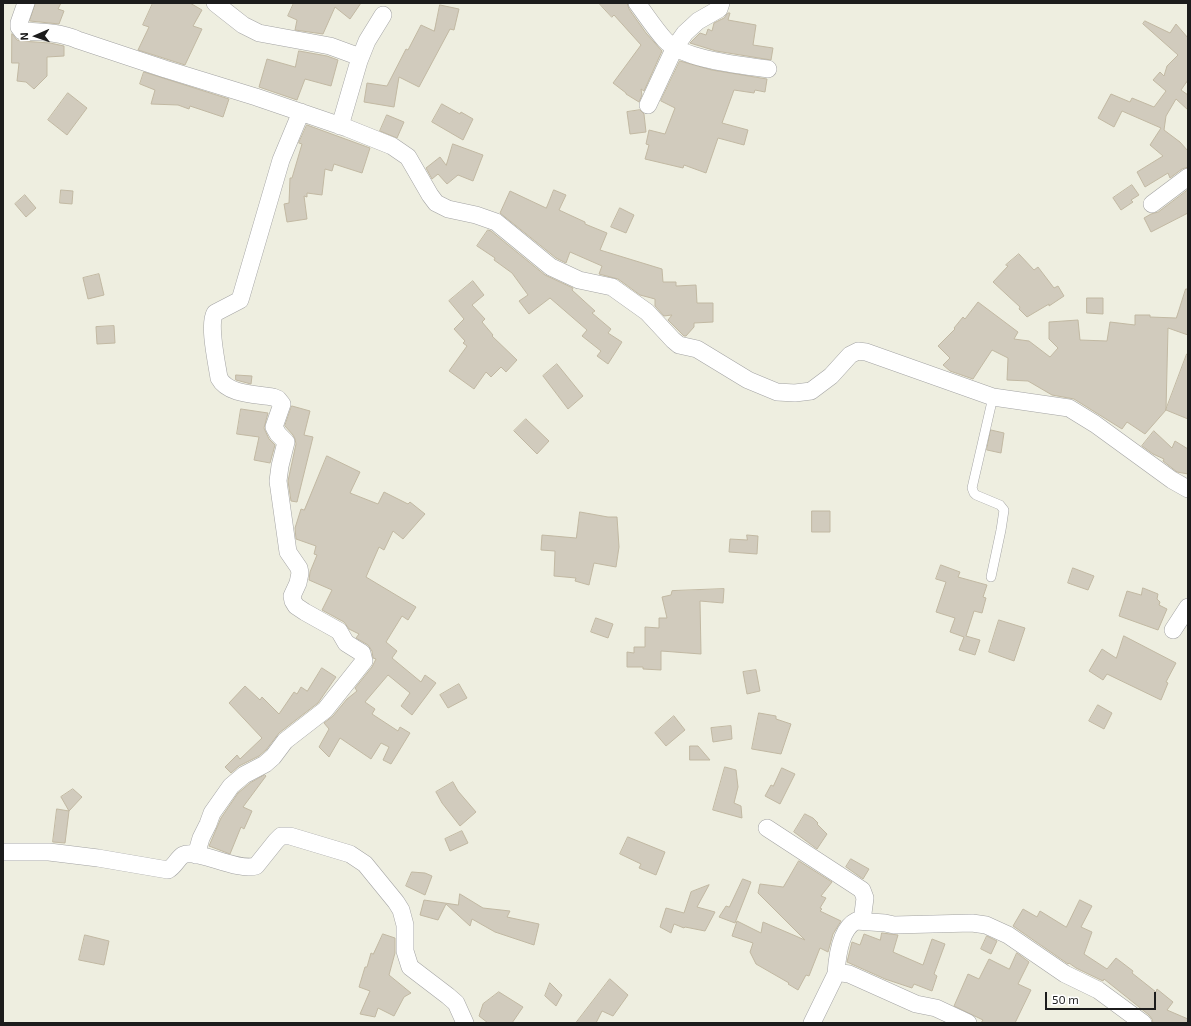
<!DOCTYPE html>
<style>
body{margin:0}
#map{position:relative;width:1191px;height:1026px;overflow:hidden;background:#eeeee0;font-family:"Exo 2",sans-serif}
canvas{display:block}
.frame{position:absolute;inset:0;border:4px solid #1c1c1c;pointer-events:none}
.north{position:absolute;left:16px;top:16px;width:40px;height:40px;-webkit-text-stroke:3px #fff;paint-order:stroke;rotate:268deg;font-size:11px;font-weight:700;line-height:16px;text-align:center;color:#1c1c1c}
.north::after{content:'';display:block;margin:auto;width:14px;height:18px;background:#1c1c1c;clip-path:polygon(50% 0,100% 100%,50% 72%,0 100%)}
.scale{position:absolute;left:1045px;top:992px;width:111px;height:18px;box-sizing:border-box;border:2px solid #1c1c1c;border-top:0;padding-left:5px;font-size:12px;line-height:14px;white-space:nowrap;color:#1c1c1c;-webkit-text-stroke:3px #fff;paint-order:stroke}
</style>
<div id="map">
<canvas width="1191" height="1026"></canvas>
<div class="frame"></div>
<div class="north">N</div>
<div class="scale">50 m</div>
</div>
<script>
const ctx = document.querySelector('canvas').getContext('2d');
ctx.lineJoin = 'round';
function fill(path, color) {
  ctx.fillStyle = color;
  ctx.fill(path, 'evenodd');
}
function strokePath(path, color, width, dash) {
  ctx.strokeStyle = color;
  ctx.lineWidth = width;
  ctx.lineCap = dash ? 'butt' : 'round';
  ctx.setLineDash(dash || []);
  ctx.stroke(path);
}
const building = new Path2D(`
 M36,3h25l-3,6 6,2 -5,13 -29,-3z
 M153,3h37l12,7 -9,16 9,3 -17,36 -47,-15 11,-23 -6,-2z
 M294,3h67l-11,16 -15,-12 -12,27 -28,-4 2,-10 -9,-4z
 M599,3h28l2,6 17,24 16,18 -18,40 -3,-2 1,6 -3,7 -13,-8v-1l-13,-10 28,-38 -27,-30 -2,2z
 M440,5l19,4 -5,21 -4,-1 -31,58 -20,-10 -5,30 -30,-5 3,-19 20,3 19,-37 2,1 13,-25 13,6z
 M728,13h2l-2,7 28,5 -3,20 20,3 -2,12 -55,-9 -26,-8 10,-10 6,2 2,-6 4,2 2,-8 10,-5z
 M1145,21l25,12 6,-9 12,14v42l-7,10 7,5v15l-12,-11 -10,17 -2,14 16,12 8,9v16l-6,2 -12,9 -2,-5 -23,14 -8,-15 26,-16 -13,-11 11,-17 -39,-17 -8,16 -16,-9 13,-24 19,8 2,-4 22,9 12,-16 -13,-11 7,-8 4,4 3,-10 11,-11 -35,-31z
 M12,34l5,6 4,1 29,2 14,3v10l-17,1v19l-13,13 -8,-7 -9,-1 2,-18h-7z
 M299,51l28,5 11,4 -7,26 -26,-7 -8,21 -38,-13 8,-28 28,8z
 M680,61l32,9 55,9 -2,13 -10,-2 -1,3 -20,-3 -12,33 26,7 -4,15 -26,-7 -12,35 -22,-8 -1,3 -38,-9 4,-14 -3,-1 3,-14 16,4 10,-26 -14,-7z
 M144,72l85,27 -6,18 -33,-11 -1,3 -11,-4 -27,-1 4,-14 -15,-6z
 M68,93l19,15 -20,27 -19,-15z
 M442,104l18,10 1,-2 12,7 -10,21 -31,-18z
 M640,110l4,4 2,18 -16,2 -3,-22z
 M387,115l17,7 -7,16 -17,-7z
 M307,125l63,23 -8,25 -28,-9 -2,7 -7,-2 -3,26 -15,-2v4l-3,-1 3,23 -20,3 -3,-18 5,-1 1,-25h2l10,-34 -3,-1z
 M453,144l30,11 -10,26 -15,-6 -11,9 -9,-10 -6,5 -6,-11 14,-11 6,8z
 M1132,185l7,10 -8,5 2,2 -12,8 -8,-12z
 M61,190l12,1 -1,13 -12,-1z
 M554,190l12,5 -7,15 26,12v2l22,9 -7,17 62,19 1,13h13v4l20,-1 1,18h16v19l-19,1v4l-8,9h-2l-16,-16 4,-5 -8,1 -9,-10v-7l-15,-4 -22,-16 -19,-5 3,-8 -32,-14 -4,11 -10,-5 -56,-45 10,-22 36,17z
 M1188,190v23l-37,19 -7,-14 7,-4 7,-2z
 M25,195l11,13 -10,9 -11,-13z
 M620,208l14,7 -8,18 -15,-6z
 M488,230l3,1 54,44 28,13 -1,2 23,21 -3,2 19,16 -3,4 14,9 -14,22 -11,-8 4,-5 -19,-15 5,-6 -37,-32 -21,16 -10,-13 9,-6 -16,-22 -18,-13 1,-2 -18,-12z
 M1019,254l15,16 4,-3 16,21 4,-2 6,10 -15,10v-2l-22,13 -8,-8 1,-2 -27,-25 15,-16 -2,-1z
 M99,274l5,21 -16,4 -5,-21z
 M473,281l11,14 -12,10 13,14 -3,3 11,13 -1,1 25,24 -11,12 -5,-5 -10,10 -5,-5 -12,17 -25,-18 18,-25 -4,-3 2,-2 -11,-12 10,-10 -15,-18z
 M1186,289h2v46l-20,-7 -2,82 -21,24 -18,-12 -5,7 -48,-30 -22,-4 -24,-14 -21,-1 1,-22 -16,-8 -19,29 -23,-8 -7,-6 7,-7 -12,-12 17,-17 -1,-1 9,-11 2,2 13,-17 40,30 -4,7 15,2 21,16 8,-9 -9,-9v-17l29,-2 2,20 27,1 3,-19 25,3v-10h15v2l26,1z
 M1087,298h16v16l-16,-1z
 M114,326l1,17 -18,1 -1,-17z
 M1187,354h1v65l-22,-9z
 M557,364l26,32 -15,13 -25,-33z
 M236,375l16,1 -1,8 -15,-4z
 M292,406l18,5 -6,24 9,2 -16,65 -6,-1 -3,-20 8,-37 -1,-5 -2,-4 -8,-9z
 M241,409l27,4 -4,15 5,11 6,6 -5,18 -16,-3 5,-23 -22,-3z
 M526,419l23,22 -12,13 -23,-23z
 M991,430l13,3 -3,20 -14,-3z
 M1154,431l18,17 3,-7 13,8v25l-11,-2 -14,-11 1,-2 -11,-5 -11,-8z
 M327,456l33,16 -10,21 28,11 6,-12 24,12 2,-2 15,12 -22,25 -10,-8 -9,19 -5,-3 -13,30 50,30 -8,13 -6,-4 -16,26 11,9 -5,7 29,24 4,-7 11,8 -24,32 -11,-9 9,-13 -22,-18 -23,27 10,7 -3,5 26,17 2,-4 10,6 -19,31 -8,-4 6,-13 -8,-4 -10,16 -31,-21 -11,19 -10,-10 10,-18 -5,-6 9,-7 14,-17 10,-8 -2,-3 17,-21 4,-8 -3,-1 -1,-7 -4,-6 -12,-7 3,-4 -10,-5 -5,-7 -22,-12 10,-20 -23,-10 1,-8 7,-17 -3,-1 2,-8 -20,-7 -1,-11 6,-19 3,1z
 M812,511h18v21h-18z
 M580,512l28,5h9l2,30 -3,20 -22,-4 -5,22 -14,-4 1,-3 -22,-2 1,-25 -14,-1 1,-15 34,3z
 M747,535l11,1 -1,18 -28,-2 1,-13 17,1z
 M941,565l19,7 -2,5 29,8 -4,12 3,1 -4,15 -8,-2 -8,25 14,4 -5,15 -16,-5 5,-13 -14,-5 5,-14 -19,-6 10,-30 -10,-3z
 M1073,568l21,8 -6,14 -20,-7z
 M1143,588l15,6 -1,5 3,3 -1,3 8,4 -9,21 -39,-14 8,-25 14,4z
 M724,589l-1,14 -23,-2 1,53 -40,-3v19l-18,-1v-2h-16v-15l7,1v-6h11v-20l14,1v-10h8l-5,-21 9,-2 1,-4z
 M596,618l17,6 -5,14 -17,-6z
 M999,620l26,8 -11,33 -25,-9z
 M1124,636l52,27 -10,19 2,1 -7,17 -54,-26 -4,6 -14,-9 13,-22 14,9z
 M322,668l14,9 -18,26 -39,30 -13,17 -7,6 -20,10 -8,7 -6,-6 12,-12 3,4 22,-21 -33,-35 16,-17 15,14 2,-3 17,17 15,-22 3,2 4,-7 6,4z
 M756,670l4,21 -13,3 -4,-22z
 M459,684l8,14 -19,10 -8,-13z
 M1098,705l14,8 -8,16 -15,-8z
 M759,713l17,3v3l15,5 -10,30 -29,-5z
 M674,716l11,14 -19,16 -11,-13z
 M731,726l1,13 -19,3 -2,-14z
 M690,746h8l12,14h-20z
 M725,767l11,3 2,17 -4,16 7,3 1,12 -29,-8z
 M782,768l13,6 -15,30 -15,-8 6,-11 2,1z
 M265,775l1,1 -23,31 9,4 -8,18 -3,-2 -11,27 -21,-8 12,-28 17,-25 12,-10z
 M453,782l5,9 18,21 -16,14 -18,-23 -6,-11z
 M73,789l9,8 -13,14 -8,-14z
 M57,809l12,2 -4,32 -12,-1z
 M805,814l8,4 5,5 -1,1 10,10 -10,15 -23,-17z
 M462,831l6,12 -18,8 -5,-12z
 M628,837l37,15 -9,23 -17,-7 2,-4 -21,-10z
 M851,859l18,10 -6,10 -17,-12z
 M799,861l33,21 -11,14 5,2 -6,10 2,1 -2,2 21,10 -8,13 -5,18 -8,-4 -11,28 -3,-1 -8,15 -10,-6 1,-1 -33,-19 -6,-12 3,-9 -21,-7 5,-15 24,12 2,-11 42,18 -47,-47 2,-9 23,3z
 M412,872l13,1 7,3 -7,19 -19,-9z
 M743,879l8,3 -16,41 -16,-6 7,-11 3,1z
 M709,885l-12,22 18,5 -10,19 -20,-4 -1,1 -10,-4 -3,9 -11,-6 6,-19 18,5 7,-21z
 M460,894l23,14 27,3 -3,6 32,7 -5,21 -39,-13 -23,-13 -2,7 -24,-22 -8,16 -18,-5 4,-15 34,5z
 M1080,900l12,6 -11,21 11,5 -8,22 23,15 9,-11 17,13 -1,2 24,19 1,-3 16,13 -6,8 21,9v4h-35l-1,-4 -3,-4 -45,-36 -1,2 -27,-13 -7,-5 -1,1 -55,-38 10,-17 14,8 3,-6 26,16z
 M882,933l16,2 -5,17 30,13 9,-26 13,5 -11,30 3,2 -5,15 -18,-7 -2,4 -27,-9 -38,-17 5,-20 8,3 4,-11 16,6z
 M383,934l12,4v15l-6,22 22,18 -7,4 -10,19 -16,-8 -3,9 -15,-3 10,-23 -11,-4 6,-20h2l4,-14 2,1z
 M85,935l24,6 -5,24 -25,-5z
 M987,936l10,5 -6,13 -10,-5z
 M1017,953l12,9 -11,22 13,6 -16,33h-34l2,-3 -29,-14 14,-32 11,5 10,-20 20,10z
 M610,979l18,16 -15,21 -11,-5 -6,12h-20z
 M550,983l12,12 -6,11 -11,-10z
 M499,992l24,15 -11,16h-24l-9,-7 4,-12z`);
const service = new Path2D(`
 M991,577l10,-47 3,-20 -4,-5 -24,-10 -2,-2 -2,-5 21,-91`);
const minor = new Path2D(`
 M26,3l-7,20v4l3,4c20,1 38,1 56,9l87,29 91,28 91,31 45,18 16,11 22,38 6,8 12,6 28,6 20,7 55,45 28,13 33,7 35,25 26,28 6,5 18,4 51,31 29,12 18,1 16,-2 20,-15 19,-21 8,-4 8,1 127,45 76,11 26,16 77,56 16,9
 M215,3l28,22 16,8 71,13 30,11
 M637,3c9,12 18,26 28,37 19,20 76,25 103,29
 M648,105l27,-58 10,-14 13,-12 21,-12 2,-6
 M340,126l19,-65 8,-20 16,-26
 M1152,204l36,-27
 M1173,630l15,-23
 M767,828l95,62 3,8 -3,23
 M3,852h46l49,6 70,12c7,-4 9,-11 15,-15 14,-7 53,17 73,11l20,-25 5,-5h9l60,18 15,10 31,38 5,8 4,15v26l5,16 38,29 8,7 9,20
 M196,855l5,-17 7,-14 4,-11 19,-27 13,-11 21,-11 8,-7 12,-16 40,-31 39,-49 -2,-8 -16,-10 -7,-12 -34,-19 -9,-6 -3,-5 -1,-5 6,-13 2,-10 -1,-5 -11,-16 -10,-71 2,-15 6,-24 -8,-8 -4,-7 8,-23 -4,-5 -5,-2c-17,-3 -45,-2 -54,-19 -2,-14 -11,-53 -4,-65l25,-13 41,-140 20,-48
 M836,974c1,-16 4,-45 20,-53l29,2 9,2 78,-2 14,2 22,10 57,39 33,16 45,33
 M812,1023l24,-49 6,-1 7,1 67,30 20,4 32,15`);
fill(building, '#d1cbbd');
strokePath(building, '#c1b8a2', 1);
strokePath(service, '#a3a3a3', 10);
strokePath(minor, '#a3a3a3', 18);
strokePath(service, '#fff', 9);
strokePath(minor, '#fff', 17);
</script>
